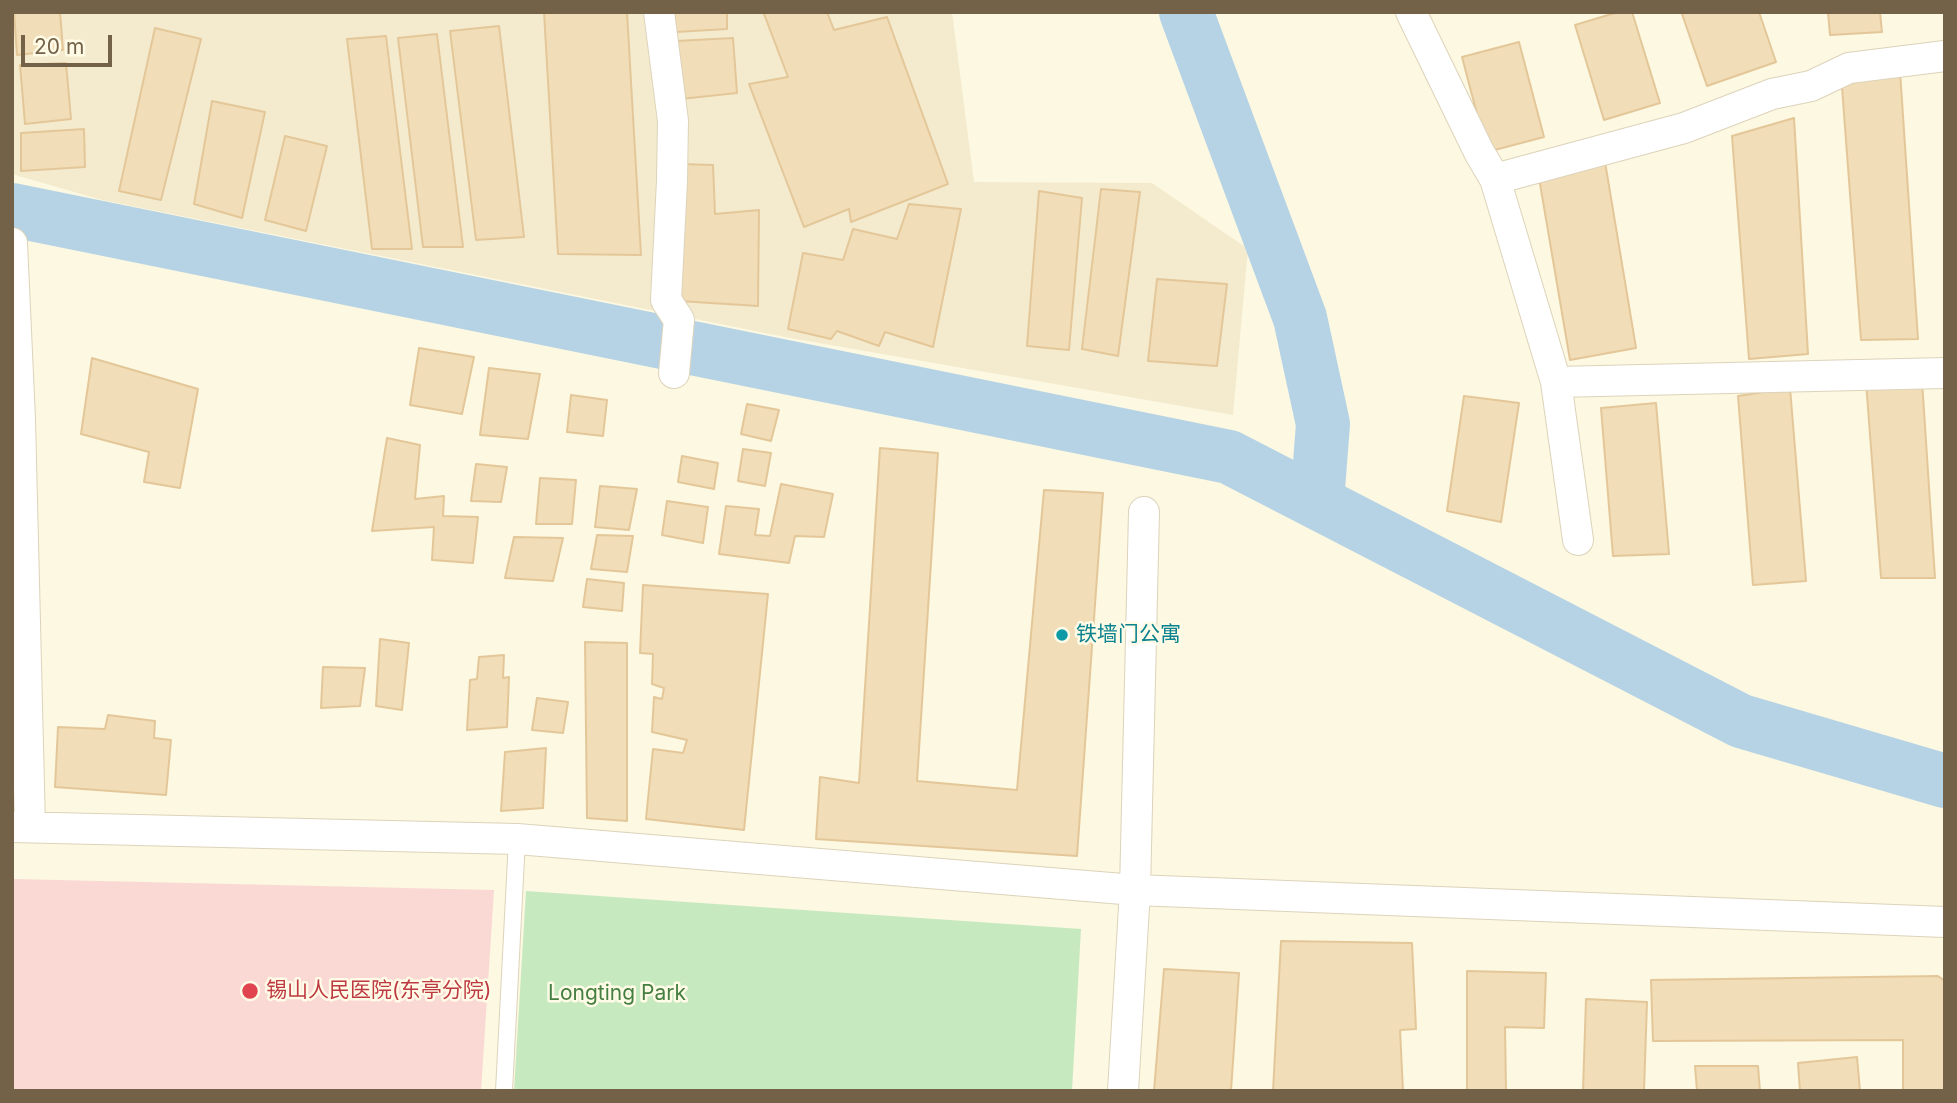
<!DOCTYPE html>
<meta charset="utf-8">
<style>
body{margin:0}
#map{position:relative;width:1957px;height:1103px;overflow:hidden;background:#fcf8e1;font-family:Inter,sans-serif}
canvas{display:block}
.frame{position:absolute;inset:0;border:14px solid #736148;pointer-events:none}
.scale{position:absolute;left:21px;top:35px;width:91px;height:32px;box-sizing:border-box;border:4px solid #736148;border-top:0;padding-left:9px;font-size:21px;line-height:24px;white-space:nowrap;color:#736148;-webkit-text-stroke:5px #fffbe7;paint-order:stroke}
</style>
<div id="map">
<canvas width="1957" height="1103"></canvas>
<div class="frame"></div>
<div class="scale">20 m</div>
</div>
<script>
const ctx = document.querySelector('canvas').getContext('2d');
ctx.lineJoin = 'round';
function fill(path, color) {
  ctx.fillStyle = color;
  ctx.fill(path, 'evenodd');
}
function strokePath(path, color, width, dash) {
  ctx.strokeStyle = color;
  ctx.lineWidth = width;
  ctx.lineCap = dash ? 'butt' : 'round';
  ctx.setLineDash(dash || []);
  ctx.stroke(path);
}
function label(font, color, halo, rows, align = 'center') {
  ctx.font = font + ' Inter,"Noto Sans SC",sans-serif';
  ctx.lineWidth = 5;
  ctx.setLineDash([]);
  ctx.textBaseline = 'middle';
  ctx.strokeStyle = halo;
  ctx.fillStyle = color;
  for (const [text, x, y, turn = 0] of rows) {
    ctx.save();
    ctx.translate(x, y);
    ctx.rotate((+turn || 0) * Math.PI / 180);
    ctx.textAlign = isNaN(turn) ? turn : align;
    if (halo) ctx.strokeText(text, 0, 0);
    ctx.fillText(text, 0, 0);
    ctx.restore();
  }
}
const residential = new Path2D(`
 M12,12h940l22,170 178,1 96,66 -15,166 -443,-77 -688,-138 -90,-26z`);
const medical = new Path2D(`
 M12,879l482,11 -13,201h-469z`);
const green = new Path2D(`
 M526,891l555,38 -9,162h-558z`);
const river = new Path2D(`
 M1186,12l114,306 23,106 -6,78
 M12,210l1217,247 512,264 204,60`);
const building = new Path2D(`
 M14,12h46l3,38 -46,5z
 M544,12h83l14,243 -83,-1z
 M674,12h53v17l-51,3z
 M769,12h58l7,18 53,-13 61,167 -97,38 -2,-13 -45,18 -55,-143 39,-7 -24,-63z
 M1618,12h14l28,91 -56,17 -29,-95z
 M1687,12h72l17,50 -69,24 -25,-72z
 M1828,12h52l2,20 -52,3z
 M499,26l25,211 -48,3 -26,-209z
 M155,28l46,11 -40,161 -42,-9z
 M437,34l26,213h-40l-25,-209z
 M386,36l26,213h-40l-25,-210z
 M733,38l4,55 -56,6 -5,-58z
 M1519,42l25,95 -57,15 -25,-95z
 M66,63l5,56 -46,5 -5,-59z
 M1900,71l18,268 -57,1 -20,-266z
 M212,101l53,11 -23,106 -48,-14z
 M1794,118l14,236 -59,5 -17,-223z
 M84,129l1,38 -64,4v-38z
 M285,136l42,10 -21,85 -41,-11z
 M1605,162l31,186 -66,12 -32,-188z
 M680,164l33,1 2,49 44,-4 -1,96 -79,-5z
 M1101,189l39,3 -22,164 -36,-7z
 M1039,191l43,7 -13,152 -42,-4z
 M909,204l52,5 -28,138 -48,-15 -6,14 -42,-15 -6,8 -43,-10 15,-76 40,7 10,-31 44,10z
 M1157,279l70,5 -10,82 -69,-5z
 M419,348l55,9 -12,57 -52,-9z
 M92,358l106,31 -18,99 -36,-6 5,-30 -68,-18z
 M489,368l51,6 -12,65 -48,-4z
 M1922,381l13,197h-54l-15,-196z
 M1790,388l16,193 -53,4 -15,-189z
 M571,395l36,5 -4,36 -36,-4z
 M1464,396l55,7 -18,119 -54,-11z
 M1656,403l13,151 -56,2 -12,-148z
 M747,404l32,6 -8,31 -30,-7z
 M387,438l33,7 -5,54 29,-3 -1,20 35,1 -5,46 -41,-3 2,-33 -62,4z
 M880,448l58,5 -21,328 100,9 27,-300 59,3 -26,363 -261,-17 4,-62 39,6z
 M743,449l28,4 -6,33 -27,-5z
 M682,456l36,7 -4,26 -36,-7z
 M476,464l31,3 -6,35 -30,-1z
 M540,478l36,2 -4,44h-36z
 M781,484l52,10 -9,43 -29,-1 -6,27 -70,-9 7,-48 33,3 -4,26 15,1z
 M600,486l37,3 -8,41 -34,-3z
 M667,501l41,6 -5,36 -41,-8z
 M597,535l36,1 -6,36 -36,-3z
 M514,537l49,1 -10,43 -48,-3z
 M587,579l37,4 -2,28 -39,-4z
 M643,585l125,9 -24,236 -98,-11 7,-70 30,4 4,-13 -35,-8 2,-35 8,2 2,-11 -12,-4 1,-30 -13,-1z
 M380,639l29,4 -7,67 -26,-4z
 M585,642l42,1v178l-40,-3z
 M504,655l-1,23 6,-1 -2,50 -40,3 3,-50 7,-1 2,-22z
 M323,667l42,1 -5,38 -39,2z
 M537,698l31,4 -5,31 -31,-3z
 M108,715l47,6 -1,17 17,2 -5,55 -111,-8 3,-60 47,2z
 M546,748l-3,60 -42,3 4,-59z
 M1281,941l131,2 4,86 -16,1 3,61h-130z
 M1164,969l75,4 -8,118h-77z
 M1467,971l79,2 -2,55 -39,-1 1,64h-39z
 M1938,976l7,5v110h-42v-51l-250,1 -2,-61z
 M1586,999l61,3 -3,89h-61z
 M1857,1057l3,34h-60l-2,-28z
 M1695,1066h63l2,25h-63z`);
const service = new Path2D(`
 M504,1091l13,-252`);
const minor = new Path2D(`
 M659,12l14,109 -1,60 -6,119 13,20 -5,53
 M1411,12l68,140 16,27 61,203 22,158
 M1495,179l189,-51 88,-34 39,-8 38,-18 96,-12
 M12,243l8,176 10,408
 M1556,382l389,-9
 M12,827l505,12 618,51 810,32
 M1123,1091l12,-201 9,-378`);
const markers = [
 [1062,635,7,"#0f9aa8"],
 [250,991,9,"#e0444e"]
];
const cultureNames = [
 ["铁墙门公寓",1076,635]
];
const healthNames = [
 ["锡山人民医院(东亭分院)",266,991]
];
const parkNames = [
 ["Longting Park",617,994]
];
fill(residential, '#f4ebcf');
fill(medical, '#fad8d4');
fill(green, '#c7e9c0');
strokePath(river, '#b6d3e5', 54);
fill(building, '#f1ddb8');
strokePath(building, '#e4c799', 2);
strokePath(service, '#ddd3ba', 18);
strokePath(minor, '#ddd3ba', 32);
strokePath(service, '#fff', 16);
strokePath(minor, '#fff', 30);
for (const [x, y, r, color] of markers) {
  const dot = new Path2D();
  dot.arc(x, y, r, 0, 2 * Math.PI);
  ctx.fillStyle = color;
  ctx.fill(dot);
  strokePath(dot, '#fffbe7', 2.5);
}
label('21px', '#0d838f', '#fffbe7', cultureNames, 'left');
label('21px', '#be3a42', '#fffbe7', healthNames, 'left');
label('21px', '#467f42', '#fffbe7', parkNames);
</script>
